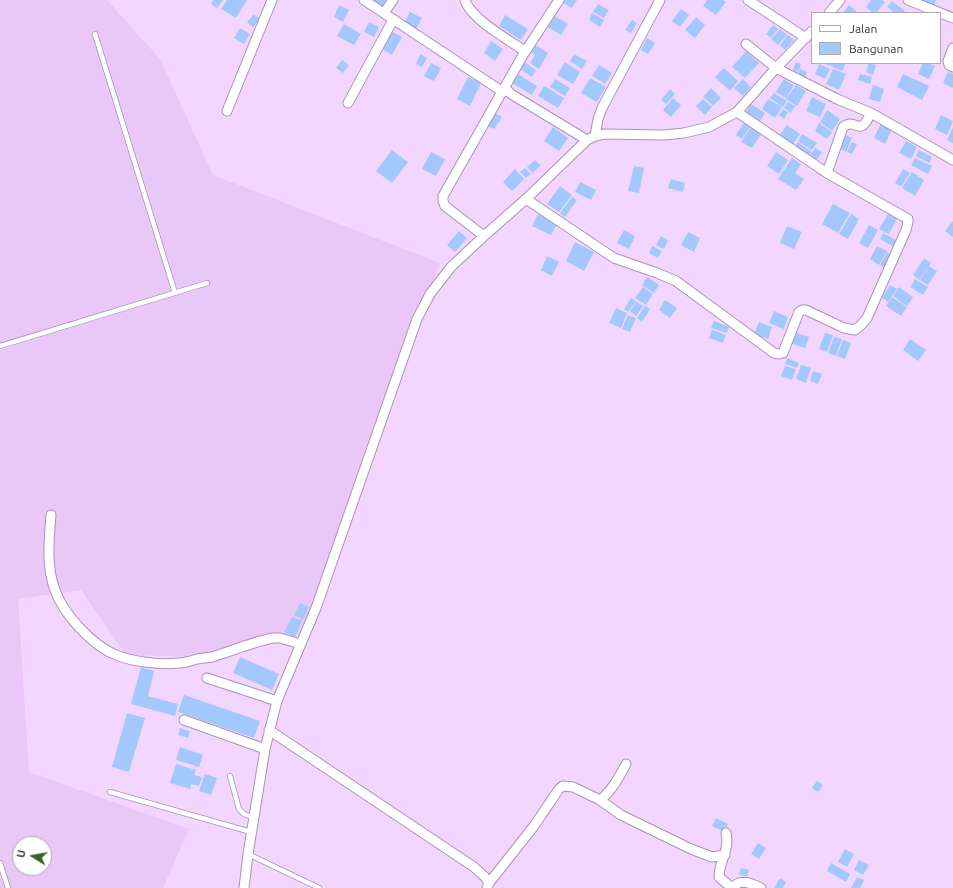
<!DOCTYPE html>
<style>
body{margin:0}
#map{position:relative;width:953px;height:888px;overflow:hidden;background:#f3d6ff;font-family:Ubuntu,sans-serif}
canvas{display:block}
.legend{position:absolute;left:811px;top:12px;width:130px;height:52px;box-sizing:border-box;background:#fff;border:1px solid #b0abb1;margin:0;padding:5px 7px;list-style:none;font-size:12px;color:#392d3d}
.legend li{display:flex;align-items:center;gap:8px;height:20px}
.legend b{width:20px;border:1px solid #b0abb1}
.north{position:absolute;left:12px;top:836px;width:40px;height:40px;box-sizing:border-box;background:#fff;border:1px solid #b0abb1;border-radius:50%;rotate:281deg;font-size:11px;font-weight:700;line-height:16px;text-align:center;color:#392d3d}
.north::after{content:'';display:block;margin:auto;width:14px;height:18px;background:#3a6522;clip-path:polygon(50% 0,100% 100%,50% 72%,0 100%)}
</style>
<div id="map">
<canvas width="953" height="888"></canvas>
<ul class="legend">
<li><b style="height:5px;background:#fff"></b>Jalan</li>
<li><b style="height:11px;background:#a3c9fc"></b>Bangunan</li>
</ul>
<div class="north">U</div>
</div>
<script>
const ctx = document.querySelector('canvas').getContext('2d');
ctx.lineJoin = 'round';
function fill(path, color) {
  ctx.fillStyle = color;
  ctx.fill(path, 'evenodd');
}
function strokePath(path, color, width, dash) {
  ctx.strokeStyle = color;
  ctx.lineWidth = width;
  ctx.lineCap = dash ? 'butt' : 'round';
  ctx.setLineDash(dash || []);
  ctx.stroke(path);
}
const built = new Path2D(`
 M0,0h107l53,59 53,116 227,88 -135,370 -104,24 -75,-2 -45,-65 -63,9 11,173 160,57 -26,59h-163zM20,844h24v24h-24z`);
const building = new Path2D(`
 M214,0h9l-6,8 -6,-4z
 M227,0h20l-11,18 -15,-9z
 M368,0h18l-4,8z
 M563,0h14l-5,8 -10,-6z
 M707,0h16l3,2 -10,13 -13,-9z
 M871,0h11l3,2 -9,11h-3l-7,-6z
 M914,0h22l-2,6z
 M892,1l13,10 -1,2h-9l-8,-6z
 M598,4l11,6 -5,8 -11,-6z
 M339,5l10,5 -6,12 -9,-5z
 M849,5l9,8h-15z
 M681,9l8,6 -9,12 -8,-6z
 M410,12l12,6 -7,13 -12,-6z
 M592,13l12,7 -4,7 -11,-7z
 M254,14l6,5 -7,8 -6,-5z
 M505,15l23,14 -7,11 -22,-14z
 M553,15l15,9 -7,11 -15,-9z
 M696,17l9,8 -10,13 -10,-8z
 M632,20l5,3 -6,10 -6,-3z
 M369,22l10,5 -5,10 -10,-5z
 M344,24l17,10 -7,11 -17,-9z
 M773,25l5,4 -7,9 -5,-4z
 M240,28l10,6 -6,10 -10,-6z
 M780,29l7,6 -9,10 -7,-6z
 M389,30l13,7 -10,18 -12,-8z
 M788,35l6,5 -9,10 -5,-5z
 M647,38l8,5 -7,11 -7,-4z
 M491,41l12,8 -8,12 -11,-8z
 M534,44l14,9 -9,16 -9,-6 5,-8 -6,-4z
 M746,51l13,12 -14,15 -13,-11z
 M420,54l7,4 -5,9 -6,-3z
 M574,54l13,7 -5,8 -12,-8z
 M342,60l7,5 -6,8 -7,-5z
 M524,62l12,8 -4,7 -12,-8z
 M565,62l15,10 -7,12 -16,-9z
 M796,62l5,2 -3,8 -5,-2z
 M431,63l10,5 -7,13 -10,-5z
 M824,63h22l-4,8z
 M869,63l7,2 -3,10 -7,-3z
 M923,63h5l7,3 -6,13 -11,-5z
 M819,64l11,5 -5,10 -10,-5z
 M599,65l13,8 -7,11 -13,-8z
 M724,68l14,13 -8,10 -15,-14z
 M800,69l7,3 -3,7 -7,-3z
 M833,69l13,5 -7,16 -13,-6z
 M948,72l5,2v14l-10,-5z
 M518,74l19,12 -5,9 -20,-12z
 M860,74l12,3 -2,7 -12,-4z
 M903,74l26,12 -7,14 -25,-13z
 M468,77l13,6 -11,23 -13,-7z
 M590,78l16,9 -9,15 -16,-9z
 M555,79l15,9 -5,8 -15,-9z
 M743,79l8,8 -8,9 -9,-8z
 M784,79l10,6 -8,13 -10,-6z
 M796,85l10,6 -9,15 -11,-7z
 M873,85l11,4 -4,13 -11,-3z
 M544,86l20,12 -6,10 -20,-12z
 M711,88l10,10 -8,8 -10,-9z
 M670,89l5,5 -9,10 -5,-4z
 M774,93l13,8 -4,6 -13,-9z
 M812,97l14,7 -6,13 -14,-6z
 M673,98l8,7 -10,12 -8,-7z
 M703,99l9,8 -7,8 -9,-9z
 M768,99l14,8 -7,11 -13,-9z
 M788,102l7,4 -4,7 -7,-5z
 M751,104l14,9 -5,8 -14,-9z
 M783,109l5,3 -4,7 -5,-4z
 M827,110l13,9 -8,12 -12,-9z
 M493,112l9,5 -8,12 -8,-4z
 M941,115l12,6 -6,14 -12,-6z
 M744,123l6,4 -8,12 -6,-4z
 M819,123l13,9 -5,7 -12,-8z
 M881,123l11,6 -7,15 -11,-6z
 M787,125l13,9 -8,12 -14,-9z
 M553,127l15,11 -9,13 -15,-10z
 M751,127l11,6 -10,15 -11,-6z
 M953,127v16l-6,-3z
 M802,134l15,9 -5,7 -14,-9z
 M843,134l9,4 -6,14 -9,-5z
 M906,141l11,6 -6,12 -12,-6z
 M798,142l14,10 -5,6 -14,-9z
 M852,142l5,2 -5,10 -5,-2z
 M815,148l7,4 -7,11 -7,-4z
 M392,150l16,12 -16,21 -16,-12z
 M919,150l13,7 -3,6 -13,-7z
 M431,152l14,7 -9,17 -14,-7z
 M776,152l12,8 -9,14 -12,-8z
 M792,158l9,6 -6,9 9,6 -8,11 -18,-11z
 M915,158l17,8 -4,8 -17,-9z
 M535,160l6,5 -8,8 -6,-6z
 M634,166l10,2 -5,25 -11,-2z
 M525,168l6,6 -5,4 -6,-6z
 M515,169l9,10 -12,12 -9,-9z
 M903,169l7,4 -9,14 -6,-4z
 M912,172l12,8 -9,16 -13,-8z
 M671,179l14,4 -2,9 -15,-4z
 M580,182l16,8 -5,10 -16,-8z
 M560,186l12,9 -13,17 -12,-8z
 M572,197l5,3 -12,17 -5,-4z
 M833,204l17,9 -12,20 -16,-9z
 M538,214l19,10 -6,11 -19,-9z
 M851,214l8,5 -11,20 -9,-5z
 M888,214l9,5 -8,15 -10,-5z
 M953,221v16l-8,-6z
 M869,225l9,5 -10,18 -9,-5z
 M787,226l15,6 -8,17 -14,-6z
 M624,230l11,6 -6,13 -12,-6z
 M459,231l8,7 -12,14 -8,-7z
 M688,232l12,6 -6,14 -13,-7z
 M883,233l15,8 -4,6 -14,-8z
 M661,236l7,4 -4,9 -8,-4z
 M575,242l19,10 -10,19 -18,-10z
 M652,246l10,5 -4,7 -9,-5z
 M877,246l10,5 -8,14 -9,-6z
 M887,252l7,4 -7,13 -7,-4z
 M547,256l12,6 -7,14 -11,-6z
 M924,258l7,5 -12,17 -6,-5z
 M929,266l8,5 -9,14 -8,-5z
 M647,277l12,8 -5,8 -12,-8z
 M915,279l13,8 -5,8 -13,-8z
 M890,285l7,4 -9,13 -6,-4z
 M643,287l10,7 -7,11 -11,-7z
 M899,287l14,10 -6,9 -14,-10z
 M892,297l15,10 -6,9 -15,-10z
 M631,298l5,3 -8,11 -4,-3z
 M665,300l12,8 -7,10 -11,-8z
 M636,302l7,4 -7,10 -6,-5z
 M645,306l5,3 -8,13 -5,-4z
 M616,308l11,5 -6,15 -12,-5z
 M774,311l14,6 -4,12 -15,-6z
 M628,315l8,3 -6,14 -8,-3z
 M714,321l15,6 -2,6 -16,-5z
 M759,322l13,5 -4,12 -14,-5z
 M712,330l14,5 -3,8 -14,-5z
 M794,332l15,5 -4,11 -15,-5z
 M825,333l8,2 -6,17 -8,-3z
 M834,337l8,2 -6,17 -8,-3z
 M910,339l16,11 -8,11 -15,-11z
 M843,340l8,3 -6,16 -8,-3z
 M787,358l12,5 -2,5 -12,-4z
 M801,365l10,3 -5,15 -10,-4z
 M785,366l11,3 -4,11 -11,-4z
 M813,371l9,3 -4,10 -8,-3z
 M300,603l9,4 -6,12 -9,-4z
 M292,617l10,4 -7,16 -11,-5z
 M240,657l39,17 -7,16 -39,-17z
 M141,667l13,4 -6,25 30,8 -3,12 -44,-12z
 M184,695l76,26 -6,17 -76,-26z
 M127,713l18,5 -16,54 -17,-5z
 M180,728l10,3 -2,7 -10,-3z
 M180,747l23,8 -4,12 -23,-7z
 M176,764l20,6 -2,5 8,2 -3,9 -8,-2 -1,5 -20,-6z
 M205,774l12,4 -6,17 -12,-4z
 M817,781l6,4 -5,7 -6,-4z
 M716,818l12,6 -4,8 -12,-6z
 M758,843l8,5 -7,11 -8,-5z
 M845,849l9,5 -7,13 -9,-5z
 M859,860l10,5 -6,10 -9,-5z
 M831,863l19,11 -4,8 -19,-11z
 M741,868l8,2 -2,7 -8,-3z
 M857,877l7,3 -4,8h-9z
 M780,878l6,4 -3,6h-9z`);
const lane = new Path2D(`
 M95,34l80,259
 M0,346l207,-63
 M230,776l9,33 5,5 10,4
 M110,792l141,40
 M248,854l71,34
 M0,863l8,25`);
const street = new Path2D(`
 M364,0l139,92
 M465,0c5,18 45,41 60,51
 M748,0l58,38
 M908,0l45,18
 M384,13l9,-13
 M829,13l11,-13
 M746,44l30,24 61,31 34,14 82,47
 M953,48l-5,13 1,4 4,2
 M505,88l6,6 76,46
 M348,103l45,-83
 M227,111l45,-111
 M595,136l3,-17 4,-11 58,-108
 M827,173l16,-46c14,-11 15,13 28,-14
 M526,199l88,59 43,15 19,8 98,72 5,1 4,-1 16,-41 3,-2h4l38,18 11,2 6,-5 6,-7 39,-88 2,-8v-3l-81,-46 -90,-61
 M484,236l-39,-30 -2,-5v-5l80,-141 36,-55
 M51,515c-2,24 -5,52 4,75 8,24 38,56 61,65 17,7 45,10 63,8 6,0 12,-2 18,-4 5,-1 10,-1 15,-2 20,-6 40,-15 61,-19h7l21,6
 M207,678l70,23
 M184,720l81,29
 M269,730l205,137 11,10 4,6 -2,5
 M600,800l21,15 70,34 21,8 13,-2
 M726,833c4,17 -7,28 -7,44l13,11
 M489,883l45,-57 25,-37 4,-3 10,1 27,13c12,-9 19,-23 26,-36
 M244,888l4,-34 17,-105 12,-48 39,-93 101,-289 13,-25 21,-27 33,-31 42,-37 61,-59 8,-4 10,-2 59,1 20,-2 25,-6 28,-15 39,-44 36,-37
 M732,888c9,-10 18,-5 29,0`);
fill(built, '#e9c8f7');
fill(building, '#a3c9fc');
strokePath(lane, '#ad91b8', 6);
strokePath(street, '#ad91b8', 11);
strokePath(lane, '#fff', 4.5);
strokePath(street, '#fff', 9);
</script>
